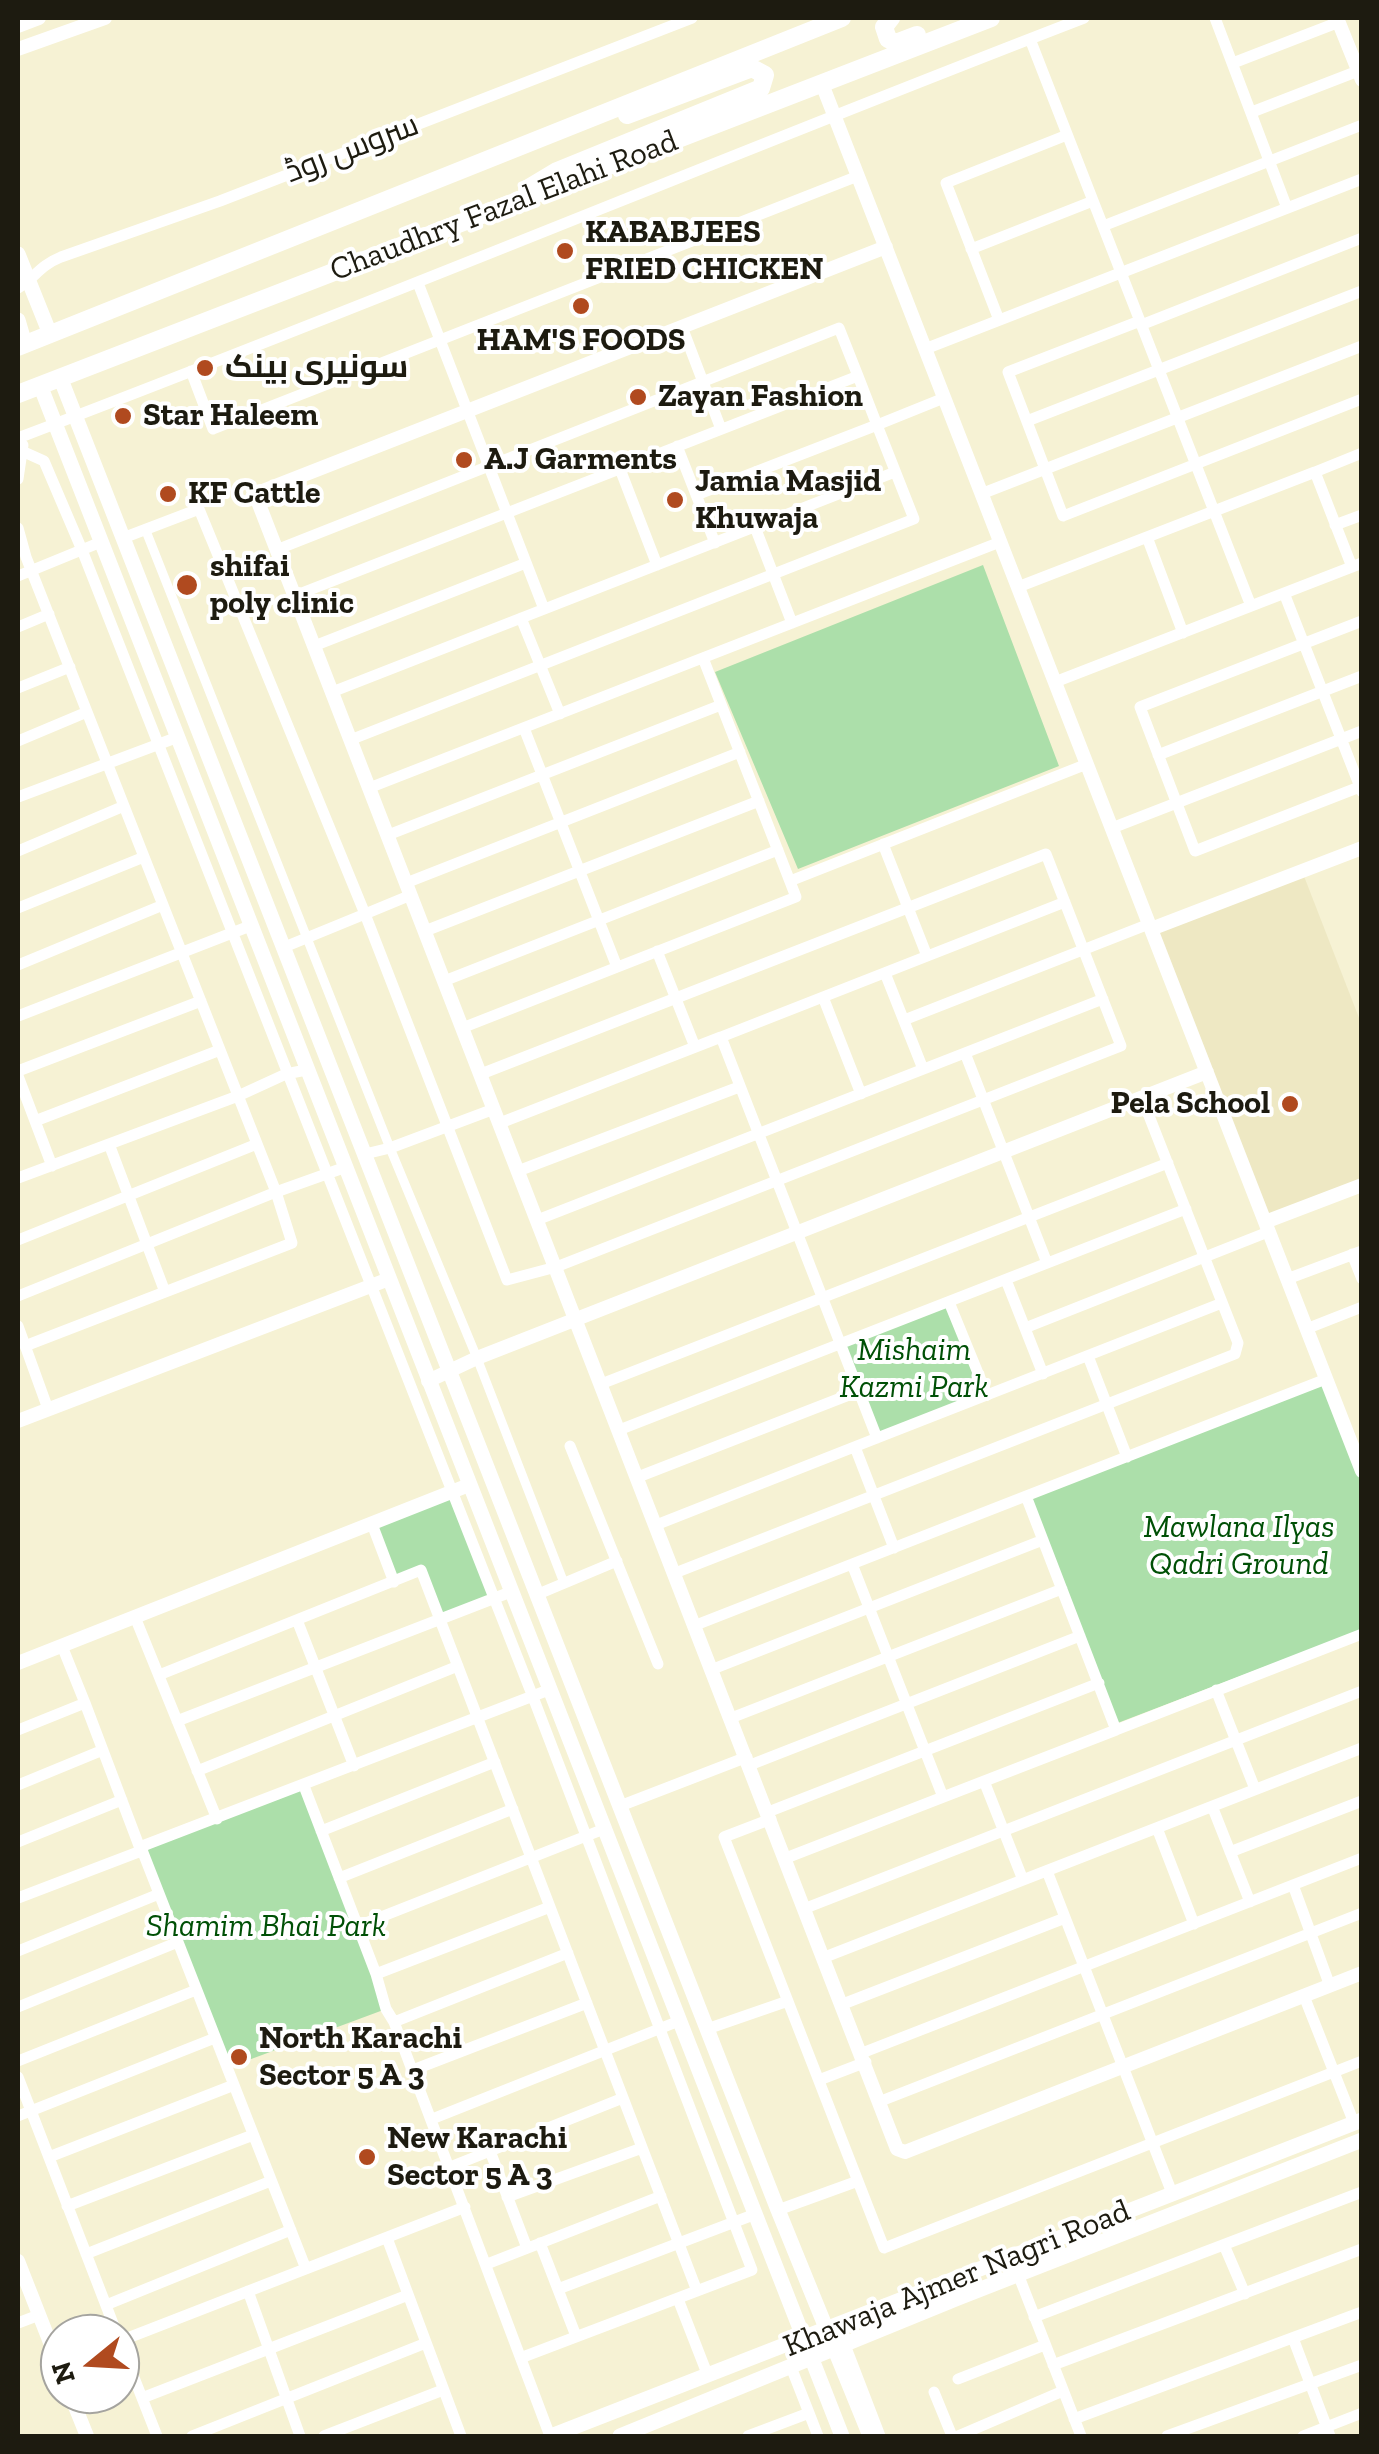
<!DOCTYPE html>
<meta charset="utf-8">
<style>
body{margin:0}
#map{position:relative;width:1379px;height:2454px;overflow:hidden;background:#f6f2d4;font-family:"Zilla Slab",serif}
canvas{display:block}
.frame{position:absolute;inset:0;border:20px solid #1d1b10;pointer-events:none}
.north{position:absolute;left:40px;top:2314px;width:100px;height:100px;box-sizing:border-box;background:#fff;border:2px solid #a5a49f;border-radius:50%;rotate:252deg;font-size:28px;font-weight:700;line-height:40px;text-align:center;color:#1d1b10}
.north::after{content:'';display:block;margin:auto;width:35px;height:45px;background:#b04a1f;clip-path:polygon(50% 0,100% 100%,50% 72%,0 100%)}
</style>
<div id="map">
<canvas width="1379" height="2454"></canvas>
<div class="frame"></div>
<div class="north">N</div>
</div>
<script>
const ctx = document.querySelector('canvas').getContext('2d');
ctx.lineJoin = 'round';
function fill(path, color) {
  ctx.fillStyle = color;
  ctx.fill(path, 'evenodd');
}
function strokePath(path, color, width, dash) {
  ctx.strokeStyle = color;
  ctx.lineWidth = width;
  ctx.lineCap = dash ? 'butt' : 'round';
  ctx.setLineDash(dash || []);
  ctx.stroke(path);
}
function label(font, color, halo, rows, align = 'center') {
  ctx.font = font + ' "Zilla Slab",Cairo,serif';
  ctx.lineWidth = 8;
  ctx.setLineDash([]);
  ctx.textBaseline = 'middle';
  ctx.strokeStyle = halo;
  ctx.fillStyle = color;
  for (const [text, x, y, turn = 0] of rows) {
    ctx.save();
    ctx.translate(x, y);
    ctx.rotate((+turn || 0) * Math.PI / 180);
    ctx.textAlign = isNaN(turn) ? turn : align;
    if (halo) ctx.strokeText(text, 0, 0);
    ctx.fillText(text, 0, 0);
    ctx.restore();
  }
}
const built = new Path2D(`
 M1302,871l59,152v162l-96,37 -114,-293z`);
const green = new Path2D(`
 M983,565l76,201 -261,103 -83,-197z
 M949,1302l38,93 -110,43 -37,-94z
 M1328,1383l33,87v160l-246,94 -85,-226z
 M452,1497l37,99 -48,19 -19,-47 -28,9 -19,-50z
 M304,1786l82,223 -159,59 -82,-223z`);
const pedestrian = new Path2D(`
 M146,531l244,617 87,210 87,225`);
const minor = new Path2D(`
 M1215,18l72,190
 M1030,39l221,567 111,-43
 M1233,63l106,-41
 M1252,112l106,-41
 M1103,226l259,-101
 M971,249l122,-48
 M418,283l126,326
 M18,288c18,-11 21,-22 43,-31l159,-56 472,-183
 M999,320l-53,-137 121,-48
 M1140,321l-132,51 55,144 299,-117
 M1141,325l221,-87
 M682,327l39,102
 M925,349l437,-170
 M191,371l22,58 645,-253
 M1027,421l335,-130
 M18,438c357,-135 710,-283 1066,-420
 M677,446l38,97
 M24,452l20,9 38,89 451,1147 219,573 -229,87
 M620,469l37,96
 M18,479l5,-34
 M981,494l381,-148
 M1335,525l27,-10
 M755,527l37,96
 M18,528l8,29 250,635 -258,104
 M1147,537l36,96
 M123,538l76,-29 166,405 -83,34
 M276,550l563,-222 19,48
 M1352,567l-37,-95 47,-19
 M18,576l83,-34
 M1018,587l297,-115
 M1284,593l78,199
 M294,596l564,-220 19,49 -181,70
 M521,618l39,96
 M1362,621l-222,86 55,144 167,-65
 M18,627l31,-13
 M314,646l212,-83
 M1055,682l196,-76
 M18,688l52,-21
 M332,692l563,-220
 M524,728l93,239
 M350,740l564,-221 -37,-94 67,-27
 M18,741l69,-29
 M1158,755l204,-79
 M369,788l631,-246
 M18,797l160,-60
 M1112,828l250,-97
 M388,835l333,-130
 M883,844l44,112
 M18,851l106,-45
 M790,881l297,-117
 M406,883l334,-131
 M411,895l-46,19 142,366 49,-13 565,-221 -75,-192 -565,220
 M1065,902l-344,135 156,401 345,-135
 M18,908l126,-51
 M425,931l334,-130
 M657,951l38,96
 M18,965l145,-60
 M885,973l38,96
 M444,981l334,-131
 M823,997l38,97
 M18,1016l232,-90
 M904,1020l245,-96
 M462,1028l334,-131 -93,-239
 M965,1053l82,210
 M18,1071l183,-70
 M18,1076l34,90
 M35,1121l185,-71
 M500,1123l221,-86
 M109,1144l56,148
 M365,1154l25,-6 104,-39
 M518,1171l221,-84
 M18,1178l220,-82 48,-22 20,-4
 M537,1220l566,-221
 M18,1240l239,-96
 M1352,1254l10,25
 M1287,1279l75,-28
 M1006,1280l37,94
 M949,1302l38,93
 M18,1326l30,83
 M1025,1328l243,-96
 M1306,1329l56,-22
 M25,1346l267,-103 -16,-51 70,-25
 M1088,1356l39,101
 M1326,1379l-300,117 90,234 246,-96
 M601,1384l567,-221
 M619,1430l567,-221
 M570,1446l88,218
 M855,1447l39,101
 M638,1477l221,-86
 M372,1524l22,58
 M656,1525l221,-87
 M852,1564l91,233
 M675,1573l560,-219 3,-11 -96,-245
 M536,1595l81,-34
 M135,1617l82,202
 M297,1620l57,146
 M696,1625l330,-129
 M713,1669l330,-129
 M159,1675l262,-105 276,721
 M1216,1690l39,99
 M85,1703l56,148
 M731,1718l331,-129
 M177,1721l336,-130
 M18,1730l67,-27 -23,-57
 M750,1765l330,-129
 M197,1771l261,-105
 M984,1781l39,99
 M18,1785l85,-35
 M304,1786l72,188 10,35 8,13 156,414
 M620,1806l127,-49
 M1212,1806l38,96
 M768,1812l331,-129
 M771,1819l-47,18 160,411 478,-187
 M1157,1828l37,96
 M321,1831l174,-69
 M18,1842l104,-42
 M142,1850l164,419
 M1230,1852l132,-51
 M786,1858l330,-128
 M1047,1871l125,322
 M339,1878l174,-69
 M1293,1885l37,101
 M18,1898l123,-47 4,-6 406,-156
 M806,1908l556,-217
 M358,1926l246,-97
 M18,1951l141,-57
 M825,1957l537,-209
 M376,1974l174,-67
 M1304,1996l50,127
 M843,2004l222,-86
 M18,2007l160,-65
 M394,2022l174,-69
 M707,2029l81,-28
 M862,2053l500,-195
 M18,2061l178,-71
 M413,2070l174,-67
 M18,2077l99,257
 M819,2080l47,-18
 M881,2101l481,-188
 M18,2116l197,-78
 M432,2119l247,-98
 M490,2151l37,97
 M49,2157l185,-72
 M450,2167l173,-69
 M507,2197l135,-49
 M67,2206l186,-71
 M778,2210l80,-29
 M387,2238l74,198
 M540,2243l36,93
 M1224,2245l21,49
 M86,2254l185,-73
 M487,2264l174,-68
 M1018,2274l63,162
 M558,2289l195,-74
 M248,2291l52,145
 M678,2299l30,77
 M106,2305l185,-75
 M1034,2317l328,-125
 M18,2323l21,-8
 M1293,2338l37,98
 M120,2341l345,-134
 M120,2342l37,94
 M845,2345l35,91
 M1053,2365l309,-116
 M791,2367l27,69
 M958,2379l87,-34
 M934,2392l18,44
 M142,2398l266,-103
 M1074,2419l288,-107
 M192,2436l234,-93
 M324,2436l119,-46
 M748,2436l61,-23
 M958,2436l105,-45
 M1167,2436l195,-71
 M1303,2436l59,-23`);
const tertiary = new Path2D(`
 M1337,18l25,62
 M18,26l21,-8
 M18,49l87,-31
 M822,84l540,1387
 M886,247l-631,247 642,1655 8,3 457,-179
 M1151,929l211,-81
 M1265,1222l97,-37
 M428,1381l49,-23 730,-286
 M18,1421l371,-142
 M18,1663l451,-178
 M18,2261l42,107
 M70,2394l17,42`);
const secondary = new Path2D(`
 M18,254l32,80
 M18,320l7,24
 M60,377l718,1833 92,226
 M40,385l802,2051
 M551,2436l811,-316
 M620,2436l338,-138 404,-158`);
const primary = new Path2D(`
 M891,18l-7,9 4,12 8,4 21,-8
 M527,189l30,-18 204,-83 4,-13 -13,-7 -125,47
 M18,347l824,-329
 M18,394l973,-376`);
const markers = [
 [565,251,10,"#b04a1f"],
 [581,306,10,"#b04a1f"],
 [205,368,10,"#b04a1f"],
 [638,397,10,"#b04a1f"],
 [123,416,10,"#b04a1f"],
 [464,460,10,"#b04a1f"],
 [168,494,10,"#b04a1f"],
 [675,500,10,"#b04a1f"],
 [187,585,12,"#b04a1f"],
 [1290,1104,10,"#b04a1f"],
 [239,2057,10,"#b04a1f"],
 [367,2157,10,"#b04a1f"]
];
const streetNames = [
 ["سروس روڈ",352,149,-21],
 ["Chaudhry Fazal Elahi Road",504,206,-21],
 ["Khawaja Ajmer Nagri Road",957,2279,-22]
];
const poiNames = [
 ["KABABJEES",585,233],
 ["FRIED CHICKEN",585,270],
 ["HAM'S FOODS",581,341,"center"],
 ["سونیری بینک",225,368],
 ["Zayan Fashion",658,397],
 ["Star Haleem",143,416],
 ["A.J Garments",484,460],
 ["Jamia Masjid",695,482],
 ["Khuwaja",695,519],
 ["KF Cattle",188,494],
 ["shifai",210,567],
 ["poly clinic",210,604],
 ["Pela School",1270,1104,"right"],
 ["North Karachi",259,2039],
 ["Sector 5 A 3",259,2076],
 ["New Karachi",387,2139],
 ["Sector 5 A 3",387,2176]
];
const parkNames = [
 ["Mishaim",914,1351],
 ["Kazmi Park",914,1388],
 ["Mawlana Ilyas",1239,1528],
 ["Qadri Ground",1239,1565],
 ["Shamim Bhai Park",266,1927]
];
fill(built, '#eee8c3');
fill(green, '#acdfaa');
strokePath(pedestrian, '#fff', 9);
strokePath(minor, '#fff', 11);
strokePath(tertiary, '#fff', 14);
strokePath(secondary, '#fff', 15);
strokePath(primary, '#fff', 18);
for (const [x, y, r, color] of markers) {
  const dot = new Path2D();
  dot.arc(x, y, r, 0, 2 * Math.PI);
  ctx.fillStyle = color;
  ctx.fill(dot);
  strokePath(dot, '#fff', 4);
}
label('32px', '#1d1b10', '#fff', streetNames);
label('bold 32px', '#1d1b10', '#fff', poiNames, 'left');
label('italic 32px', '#005006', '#fff', parkNames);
</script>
